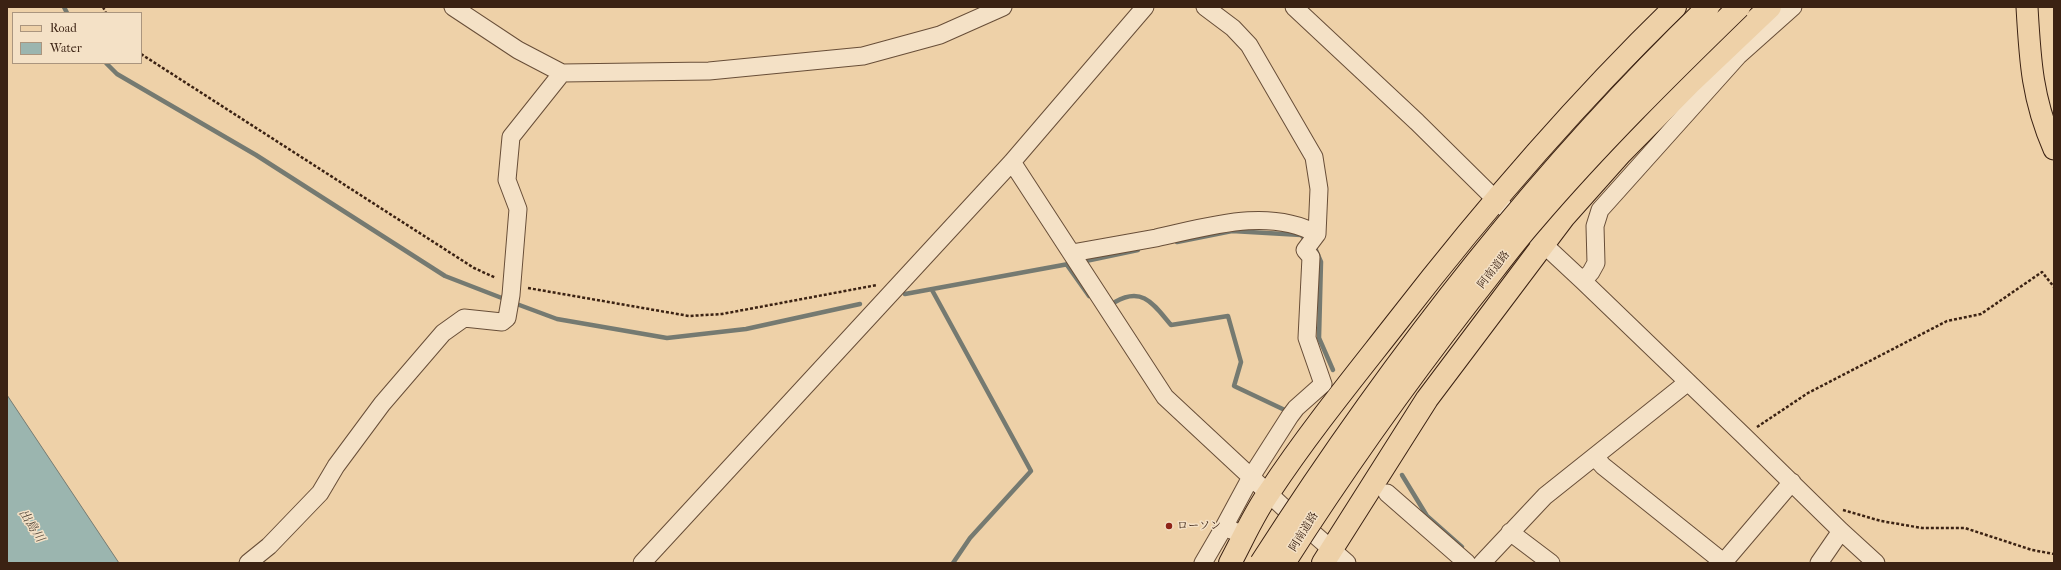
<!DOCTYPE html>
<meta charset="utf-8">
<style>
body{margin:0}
#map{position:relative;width:2061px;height:570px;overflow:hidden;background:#eed1a8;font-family:"IM FELL French Canon",serif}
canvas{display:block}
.frame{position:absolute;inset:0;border:8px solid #3b2213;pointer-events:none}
.legend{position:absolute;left:12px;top:12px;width:130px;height:52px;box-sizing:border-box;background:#f4e1c6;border:1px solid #aa957e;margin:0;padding:5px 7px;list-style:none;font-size:12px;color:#3b2213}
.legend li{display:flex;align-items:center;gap:8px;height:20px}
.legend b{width:20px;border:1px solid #aa957e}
</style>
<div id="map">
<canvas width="2061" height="570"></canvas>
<div class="frame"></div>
<ul class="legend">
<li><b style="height:5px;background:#eed1a8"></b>Road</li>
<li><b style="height:11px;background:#9bb5af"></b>Water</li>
</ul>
</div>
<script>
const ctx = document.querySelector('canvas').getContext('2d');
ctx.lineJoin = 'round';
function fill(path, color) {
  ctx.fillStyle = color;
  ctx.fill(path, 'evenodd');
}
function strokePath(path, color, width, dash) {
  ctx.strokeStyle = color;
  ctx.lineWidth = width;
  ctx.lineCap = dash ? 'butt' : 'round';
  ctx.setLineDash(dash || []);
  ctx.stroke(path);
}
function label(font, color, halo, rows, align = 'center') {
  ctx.font = font + ' "IM FELL French Canon","Noto Serif JP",serif';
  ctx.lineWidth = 3;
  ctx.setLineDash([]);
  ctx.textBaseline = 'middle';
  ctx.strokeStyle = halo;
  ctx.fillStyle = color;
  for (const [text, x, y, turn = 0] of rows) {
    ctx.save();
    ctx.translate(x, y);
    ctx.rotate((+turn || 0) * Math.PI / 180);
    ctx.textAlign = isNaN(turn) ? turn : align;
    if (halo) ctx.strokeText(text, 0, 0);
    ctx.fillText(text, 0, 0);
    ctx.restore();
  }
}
const water = new Path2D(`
 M7,395l112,168h-112z`);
const stream = new Path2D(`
 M64,7l3,6
 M106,63l11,11 139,81 189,121 62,24
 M1177,242l55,-11 69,4 14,13 6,14 -2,76 14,32
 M1081,262l57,-12
 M1067,265l22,31
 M932,290l99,181 -61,67 -17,25
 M905,294l169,-31
 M1115,302c28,-16 39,3 56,23l57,-9 13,46 -7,24 55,26
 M514,303l43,16 110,19 79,-9 114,-25
 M1402,475l25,41 35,31`);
const path = new Path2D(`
 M103,7l3,6
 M141,54l333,214 22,10
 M528,288l161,28 33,-2 155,-29
 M1757,427l51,-34 139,-72 34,-7 61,-42 12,15
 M1843,510l38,11 41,7h43l67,22 22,4`);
const minor = new Path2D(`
 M453,7l65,43 44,23 147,-2 154,-15 77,-21 63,-28
 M1205,7l28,21 16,17 65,112 5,32 -2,45
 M1294,7l123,115 78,77 88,82 161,155 97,95 35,32
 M1012,162l153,235 117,109 65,57
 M1072,253c28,-5 56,-10 84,-15 51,-11 112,-31 161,-4l-12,16 6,7 -4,81 16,46 -27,24 -6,8 -39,61 -27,50
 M1583,281l8,-9 5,-9 -1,-37 5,-16 138,-154 55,-49
 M1595,457l8,9 120,96
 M1387,493l80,70
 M1510,532l41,31
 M248,563l21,-17 51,-53 16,-27 46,-62 61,-71 21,-15 38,4 5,-4 4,-23 7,-86 -11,-29 4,-43 51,-64
 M642,563l370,-401 133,-155
 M1203,563l21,-36 10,4
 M1482,563l63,-67 143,-114
 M1723,563l69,-81
 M1819,563l22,-32`);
const major = new Path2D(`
 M2027,7c3,53 5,92 27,142`);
const highway = new Path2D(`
 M1230,563c13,-24 24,-50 40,-72 39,-59 84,-114 127,-169 86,-111 177,-217 278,-315
 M1323,563l104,-164 137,-182 57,-64 69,-70 80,-76`);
const highwayBridge = new Path2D(`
 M1261,563c129,-201 275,-390 447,-556
 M1284,563c58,-91 120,-178 186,-263 21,-26 41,-54 63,-79 65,-76 135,-145 206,-214`);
const markers = [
 [1169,526,4,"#8f2418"]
];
const streetNames = [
 ["阿南道路",1494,270,-52],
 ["阿南道路",1304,532,-58]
];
const poiNames = [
 ["ローソン",1177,526]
];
const waterNames = [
 ["出島川",31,526,57]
];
fill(water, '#9bb5af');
strokePath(water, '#757a71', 1);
strokePath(stream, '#757a71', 4.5);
strokePath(minor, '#684e38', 19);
strokePath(major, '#3b2213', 23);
strokePath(highway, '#3b2213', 24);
strokePath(path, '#3b2213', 2.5, [3, 2]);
strokePath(minor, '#f4e1c6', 17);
strokePath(major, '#eed1a8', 21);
strokePath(highway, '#eed1a8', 22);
strokePath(highwayBridge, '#3b2213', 24, []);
strokePath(highwayBridge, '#eed1a8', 22);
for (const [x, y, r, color] of markers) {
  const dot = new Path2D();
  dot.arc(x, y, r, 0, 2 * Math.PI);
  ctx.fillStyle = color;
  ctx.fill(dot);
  strokePath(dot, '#f4e1c6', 1.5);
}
label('11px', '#3b2213', '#f4e1c6', streetNames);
label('11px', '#3b2213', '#f4e1c6', poiNames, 'left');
label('italic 12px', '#53473a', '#f4e1c6', waterNames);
</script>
